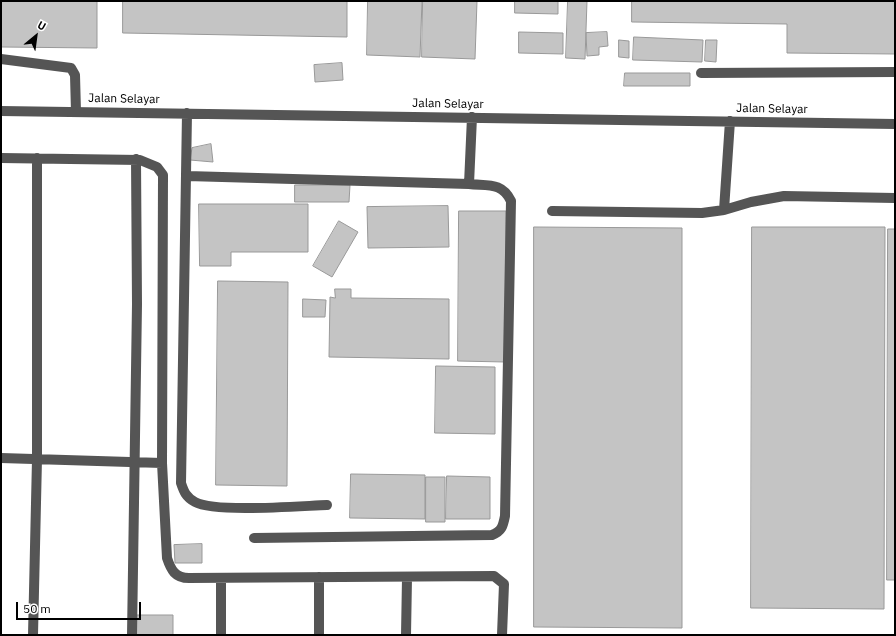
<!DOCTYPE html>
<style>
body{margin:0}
#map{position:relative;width:896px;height:636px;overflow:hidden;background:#fff;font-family:"IBM Plex Sans",sans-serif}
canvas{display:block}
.frame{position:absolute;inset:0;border:2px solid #000;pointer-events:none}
.north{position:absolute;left:16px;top:16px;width:40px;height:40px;-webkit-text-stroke:3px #fff;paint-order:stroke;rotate:29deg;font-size:11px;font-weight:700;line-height:16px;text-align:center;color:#000}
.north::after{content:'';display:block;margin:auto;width:14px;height:18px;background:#000;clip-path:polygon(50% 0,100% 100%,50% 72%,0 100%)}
.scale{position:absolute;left:16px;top:602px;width:125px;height:18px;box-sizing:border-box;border:2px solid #000;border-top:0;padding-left:5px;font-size:12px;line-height:14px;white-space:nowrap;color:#000;-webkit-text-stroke:3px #fff;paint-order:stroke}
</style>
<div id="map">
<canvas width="896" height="636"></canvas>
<div class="frame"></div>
<div class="north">U</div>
<div class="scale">50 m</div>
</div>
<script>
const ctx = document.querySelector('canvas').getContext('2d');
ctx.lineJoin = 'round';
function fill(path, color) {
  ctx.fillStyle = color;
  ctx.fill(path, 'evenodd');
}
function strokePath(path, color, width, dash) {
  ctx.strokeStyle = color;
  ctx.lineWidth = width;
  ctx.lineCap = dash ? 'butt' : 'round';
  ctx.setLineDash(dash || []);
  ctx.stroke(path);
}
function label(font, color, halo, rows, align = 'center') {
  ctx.font = font + ' "IBM Plex Sans",sans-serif';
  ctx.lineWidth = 3;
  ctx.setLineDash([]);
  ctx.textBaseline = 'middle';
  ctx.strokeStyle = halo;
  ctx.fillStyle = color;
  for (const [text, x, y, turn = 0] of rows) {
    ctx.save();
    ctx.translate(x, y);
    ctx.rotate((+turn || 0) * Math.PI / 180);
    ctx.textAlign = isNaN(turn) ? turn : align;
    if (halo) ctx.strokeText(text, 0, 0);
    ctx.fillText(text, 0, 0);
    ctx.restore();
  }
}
const building = new Path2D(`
 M1,1h96v47l-96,-1z
 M123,1h224v36l-224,-4z
 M368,1h54l-2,56 -53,-2z
 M423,1h54l-2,58 -53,-2z
 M515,1h43v13l-43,-1z
 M568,1h19l-2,58 -19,-1z
 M632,1h263v53l-108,-1v-29l-155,-2z
 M519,32l44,1v21l-44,-1z
 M607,32l1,14 -9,1v8l-12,1 -1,-23z
 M634,37l69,3 -1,22 -69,-2z
 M619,40l10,1v17l-10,-1z
 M706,40h11l-1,22 -11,-1z
 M342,63l1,17 -28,2 -1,-17z
 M625,73h65v13h-66z
 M211,144l2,18 -23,-2 2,-12z
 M295,185h55l-1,17h-54z
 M199,204h109v48h-77v14h-31z
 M448,206l1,41 -81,1 -1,-41z
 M459,211h47l-1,151 -47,-1z
 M339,221l19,11 -26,45 -19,-11z
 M534,227l148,1v400l-148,-1z
 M752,227h133l-1,382 -133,-1z
 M888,229h7v351h-8z
 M218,281l70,1 -1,204 -71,-1z
 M335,289h16v9l98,1v60l-120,-2 1,-60 5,1z
 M303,299l23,1 -1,17h-22z
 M436,366l59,1v67l-60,-1z
 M351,474l74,1v44l-75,-1z
 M447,476l43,1v42h-44z
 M426,477h19v45h-19z
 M202,544v19h-27l-1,-18z
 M134,615h39v20h-39z`);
const minor = new Path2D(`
 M1,59l70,9 4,7 1,37
 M701,73l194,-1
 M1,111l894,13
 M187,113l-6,370c3,9 5,14 14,19 20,11 105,4 132,3
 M1,158l139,2 17,7 6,8 -1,288 5,95c4,12 8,20 22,20l305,-2 10,8 -2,51
 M187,176l282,8c19,2 33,-2 42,17l-6,315c-2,10 -3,15 -13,19l-238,3
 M469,184l3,-67
 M724,210l6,-89
 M552,211l150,2 22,-3 27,-8 33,-6 111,2
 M1,458l161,5
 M33,635l4,-176v-301
 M132,635l5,-331 -1,-145
 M221,635v-57
 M319,635v-58
 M406,635l1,-57`);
const streetNames = [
 ["Jalan Selayar",124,99,1],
 ["Jalan Selayar",448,104,1],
 ["Jalan Selayar",772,109,1]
];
fill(building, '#c4c4c4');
strokePath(building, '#999', 1);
strokePath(minor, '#555', 10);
label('12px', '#000', '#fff', streetNames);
</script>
